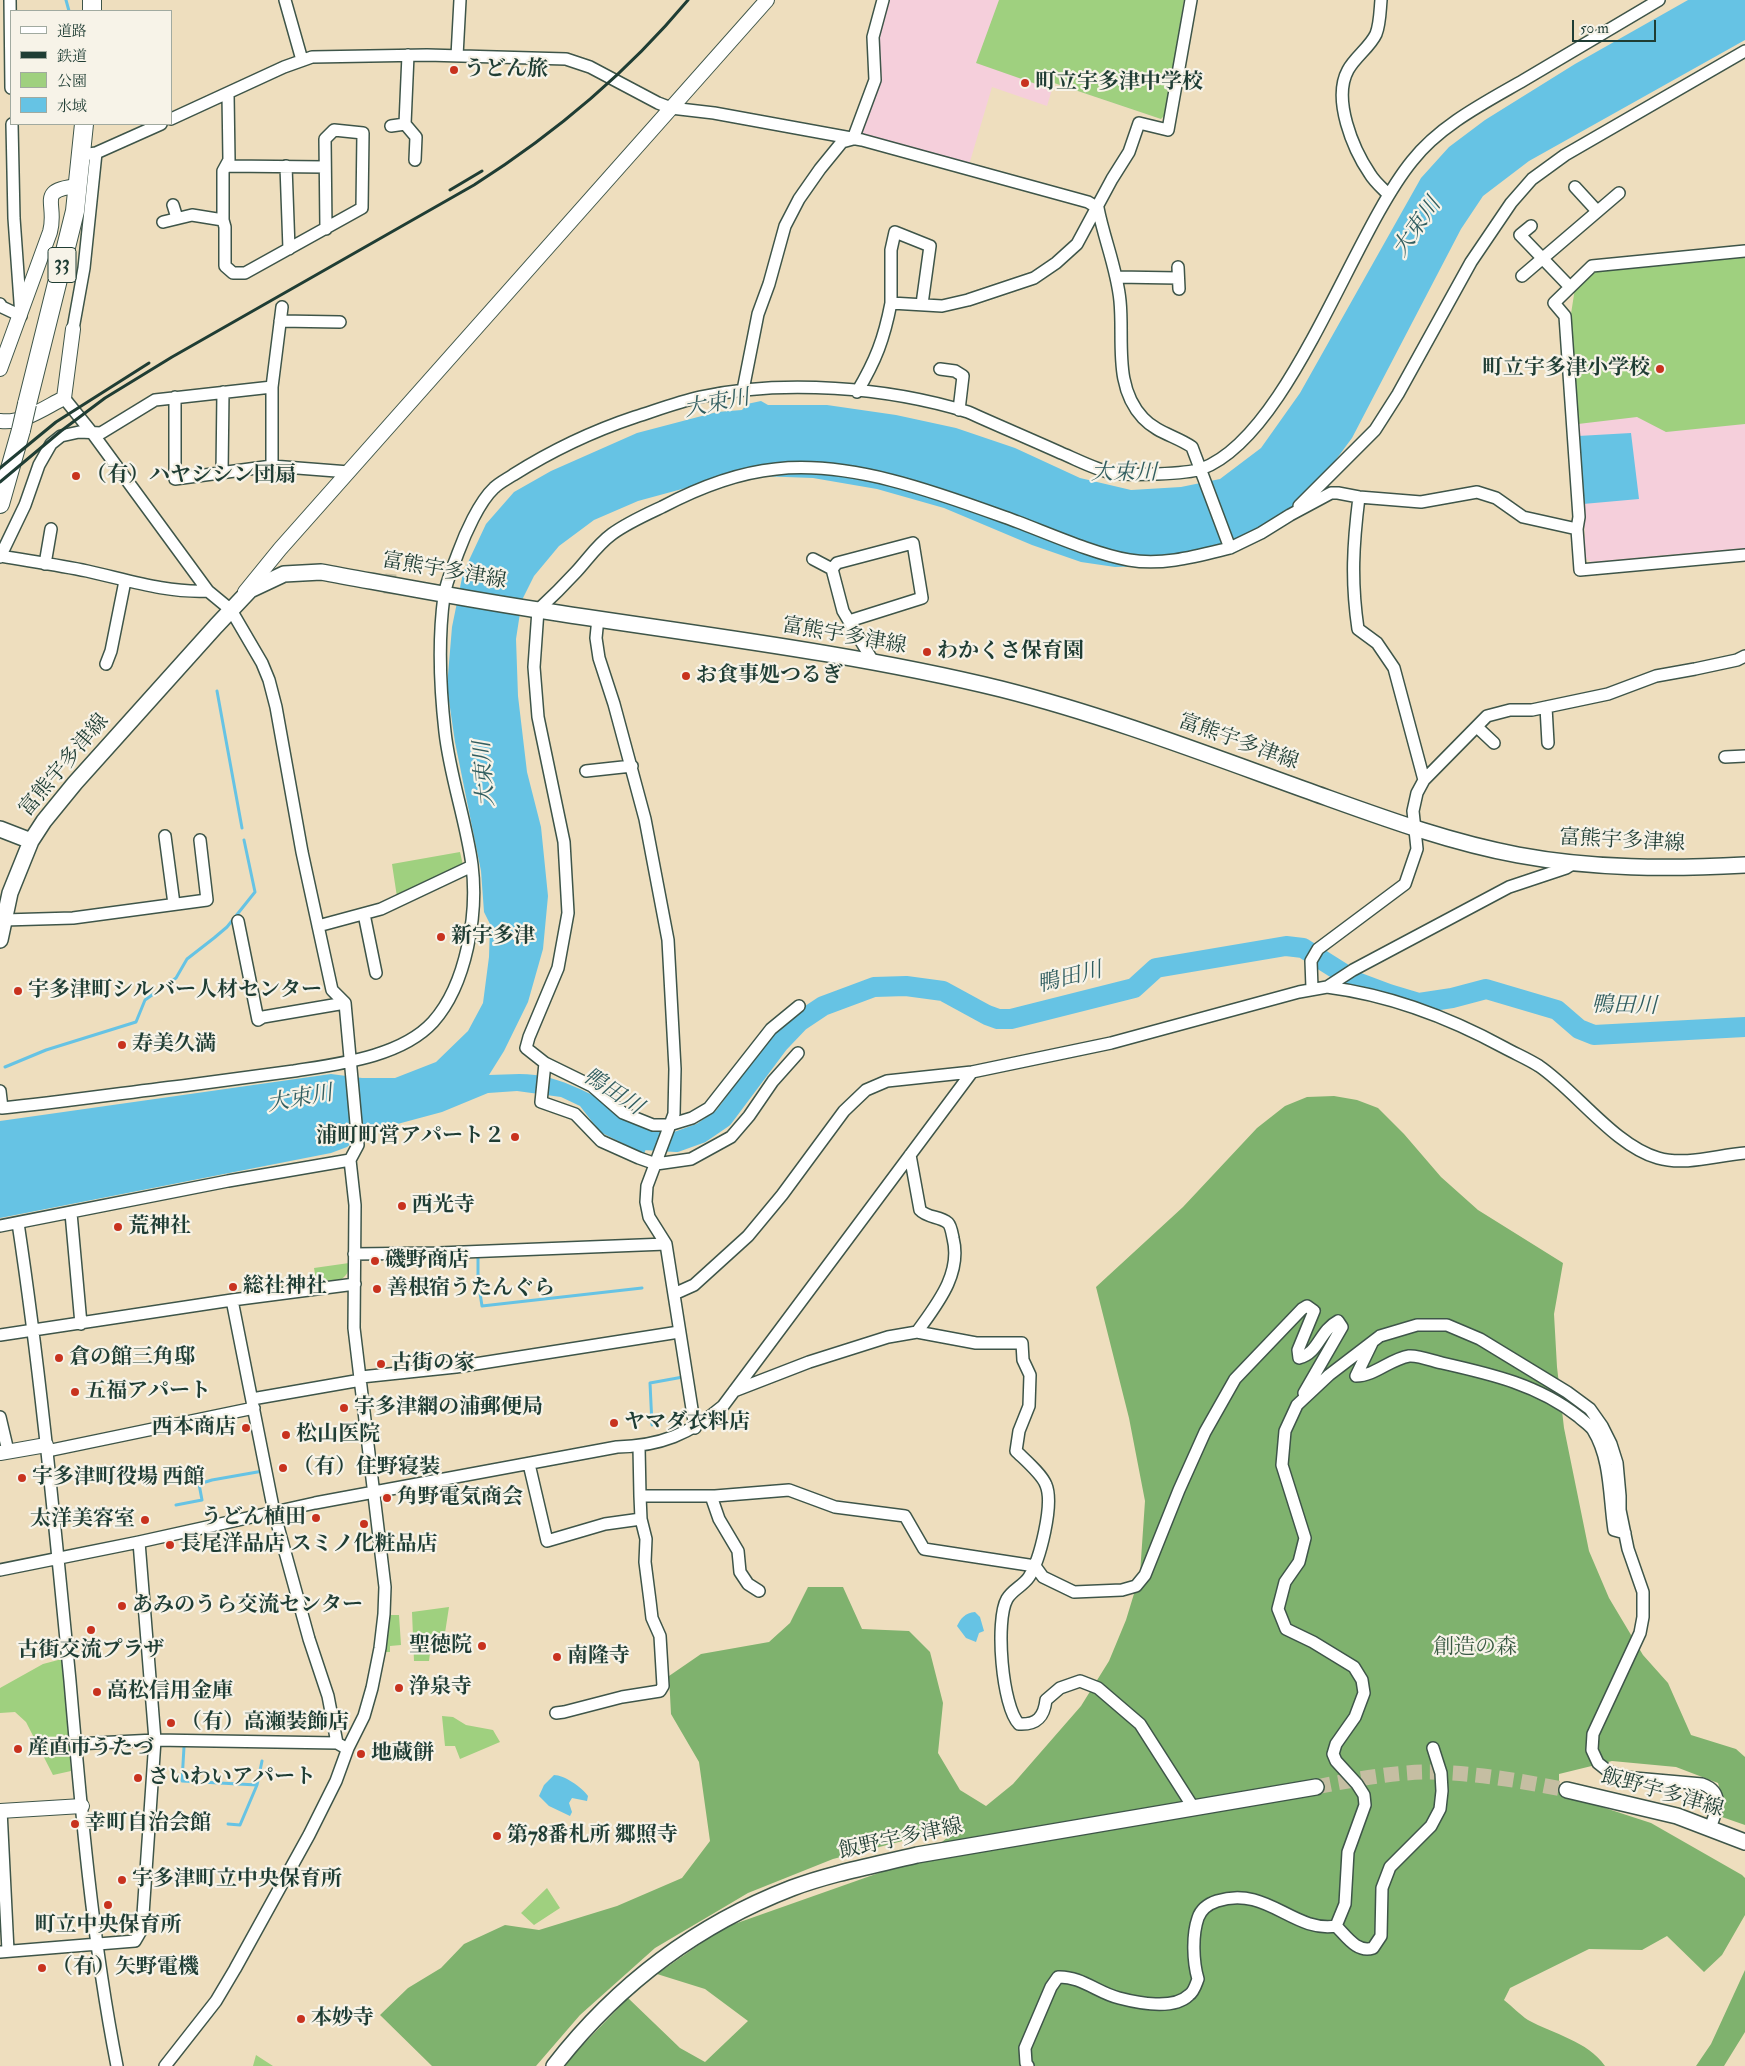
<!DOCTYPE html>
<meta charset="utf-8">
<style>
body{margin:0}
#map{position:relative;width:1745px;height:2066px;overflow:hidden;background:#eedebe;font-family:"IM FELL Double Pica","Noto Serif JP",serif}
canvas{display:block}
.legend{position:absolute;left:10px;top:10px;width:162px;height:115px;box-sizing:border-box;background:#f7f3e8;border:1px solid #a1aaa0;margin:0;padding:6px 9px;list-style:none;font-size:15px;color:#1f3d34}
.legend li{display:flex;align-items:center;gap:10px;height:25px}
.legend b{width:25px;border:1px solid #a1aaa0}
.scale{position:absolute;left:1572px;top:20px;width:84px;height:22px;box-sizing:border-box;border:2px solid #1f3d34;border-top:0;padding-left:6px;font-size:15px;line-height:18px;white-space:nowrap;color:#1f3d34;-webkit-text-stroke:4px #f7f3e8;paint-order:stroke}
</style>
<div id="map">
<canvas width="1745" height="2066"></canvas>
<ul class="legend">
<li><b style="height:6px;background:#fff"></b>道路</li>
<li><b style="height:6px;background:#1f3d34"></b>鉄道</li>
<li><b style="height:14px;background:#9fd07f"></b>公園</li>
<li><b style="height:14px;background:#66c3e4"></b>水域</li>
</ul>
<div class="scale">50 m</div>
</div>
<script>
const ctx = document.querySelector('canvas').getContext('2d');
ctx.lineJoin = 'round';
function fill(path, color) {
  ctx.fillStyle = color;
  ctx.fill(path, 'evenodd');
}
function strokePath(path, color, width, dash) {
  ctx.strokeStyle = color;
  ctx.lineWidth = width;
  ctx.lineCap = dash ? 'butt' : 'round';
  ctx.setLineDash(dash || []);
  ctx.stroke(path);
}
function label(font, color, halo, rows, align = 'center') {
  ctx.font = font + ' "IM FELL Double Pica","Noto Serif JP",serif';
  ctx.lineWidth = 4.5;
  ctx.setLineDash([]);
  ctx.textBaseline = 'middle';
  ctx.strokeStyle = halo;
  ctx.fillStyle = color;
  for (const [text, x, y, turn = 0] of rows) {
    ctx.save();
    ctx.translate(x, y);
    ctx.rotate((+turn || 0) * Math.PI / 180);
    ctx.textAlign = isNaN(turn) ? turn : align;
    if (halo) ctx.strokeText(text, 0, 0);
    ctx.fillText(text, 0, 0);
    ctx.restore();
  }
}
const built = new Path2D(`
 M888,0h296l-23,119 -107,-36 -7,23 -55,-19 -23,78 -109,-30 22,-109 1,-16z
 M1745,255v293l-154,14 -6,-4 -2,-19 2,-3 -14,-222z`);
const green = new Path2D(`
 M999,0h185l-19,115 -4,4 -107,-36 -1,3 -14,-6 -3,4 -60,-21z
 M1745,255v169l-79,8 -29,-15 -59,7 -7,-110 4,-26 18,-17z
 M460,852l3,13 -66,32 -5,-33z
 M349,1263c1,19 -17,20 -32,22l-3,-17z
 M449,1607l-4,26h-7v7h-3l-1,5h-3l-2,16h-15l-2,-49z
 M390,1615h9l2,30 -11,1v6h-5z
 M62,1659l9,112 -18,4 -27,-53 -11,-10 -15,1v-25l43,-24z
 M442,1716l11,1 13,8 27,5 7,12 -40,17 -5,-13h-10z
 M547,1888l13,20 -26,17 -13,-12z
 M256,2055l17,11h-20z`);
const forest = new Path2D(`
 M1334,1096l23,4 21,8 26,26 37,43 37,33 85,53 -9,51 3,53 7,61 25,123 20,47 34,57 25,28 23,52 45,14 9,8v68l-23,-8 -1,-24 -3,-10 -42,-16 -64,-6 -53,13v19l92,30 91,52 3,3v37l-23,40 -18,17 -37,-36 -25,14 -53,-1 -79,39 -6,12c8,6 16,15 24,20 25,14 60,21 77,46h-1040l11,-14 52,-54 52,50 25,14 43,-41 -43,-32 -48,-15 66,-46 201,-71 30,-25 -40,6 -81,21 -85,34 -93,55 -75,67 -44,51h-104l-52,-51 28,-27 33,-20 23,-24 41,-19 34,5 78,-24 65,-28 28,-37 -11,-79 -28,-48 -2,-38 32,-22 68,-12 21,-19 18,-36h35l19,42 47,2 21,21 13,51 -5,50 22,37 26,16 27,-22 68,-78 28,-45 17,-41 14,-46 5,-73 -16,-83 -33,-131 87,-80 74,-79 28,-22 22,-9z
 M1745,1970v62l-21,34h-28l15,-22z`);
const water = new Path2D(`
 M1688,0h57v40l-216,121 -46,35 -22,33 -109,209 -32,43 -39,36 -36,23 -90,26 -40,1 -34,-5 -49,-17 -88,-37 -67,-19 -64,-11 -55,-2 -54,7 -66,18 -44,19 -35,26 -25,30 -12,24 -6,39 2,57 9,76 14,55 7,69 -5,53 -15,53 -24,49 -15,24c15,0 30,-2 46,0 37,4 85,36 119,53l-10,26 -44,-22 -20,-26 -19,-9 -44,-6 -29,2 -46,19 -78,21 -17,14 -16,6 -331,65v-97l331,-47 31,4h33l41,-16 32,-31 15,-28 6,-46 1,-33 -6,-12 -3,-41 -26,-129 -8,-55 5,-60 11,-54 23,-49 28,-32 37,-21 86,-38 80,-21 25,-2 5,-6 14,-3 7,4h59l69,10 60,13 59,20 65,30 51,12 50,-3 39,-8 41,-31 39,-55 121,-215 28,-31 36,-27 90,-56z
 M1631,433l8,66 -56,5 -5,-68z
 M975,1612l5,5 4,14 -5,2 -3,9 -10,-4 -9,-12c4,-8 8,-13 18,-14z
 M554,1775c10,0 28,12 34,21l-1,5 -15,-3 -3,5 3,9 -2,4 -21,-10 -10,-10 5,-11z`);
const stream = new Path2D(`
 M66,0l3,11
 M217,691l25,137
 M5,1067l41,-17 90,-28 9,-22 31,-22 11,-19 27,-21 13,-11 28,-35 -11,-52
 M478,1257v23l4,26 160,-18
 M652,1425l-2,-42 33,-6
 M176,1505l26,-5 -3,-16 13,-4 51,-9
 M184,1747l-2,34 75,4 5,-24
 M228,1824l12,1 17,-40`);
const river = new Path2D(`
 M625,1131l19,9 32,2 25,-9 22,-15 56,-75 20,-21 24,-16 51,-19 32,-1 37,5 44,24 11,4h13l123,-31 22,-20 130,-22 17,2 54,34 32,12 30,9 33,-5 34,-9 71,21 22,19 15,6 151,-8`);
const minorTunnel = new Path2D(`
 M389,594l2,-20`);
const secondaryTunnel = new Path2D(`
 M1316,1787c36,-7 77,-15 114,-15 46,1 92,9 137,18`);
const minor = new Path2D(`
 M10,0l1,88
 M285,0l17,60
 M1381,0c-1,11 -1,24 -5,34 -6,13 -21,23 -28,36 -16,29 5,79 22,104 4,7 12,14 18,20
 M457,56l3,-56
 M228,94l1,66 -6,11v49l2,7v39l8,7h12l117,-65 1,-75 -29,-3 -9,9 1,90
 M171,119l113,-52 28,-10 115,-2 139,4 24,8 68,36 13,5 43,5 148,27 226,62 10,6c6,31 19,61 22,93 4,39 -7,85 23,117 14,15 33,18 49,29l38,101 31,-15 29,-18 41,-22h7l21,4 62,5 56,-10 19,6 27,19 54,12 3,41 165,-15
 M405,124l11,13 -1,23
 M391,126l14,-2 3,-69
 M89,154l7,-1 65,-29
 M226,166l99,1
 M286,166l3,83
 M1575,187l22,24
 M173,205l4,13
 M163,222l29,-7 31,5
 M1531,226l-11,9 50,52
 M1178,267l1,22
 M1522,276l97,-83
 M1116,277l62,1
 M891,303v-53l4,-18 35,14 -8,58
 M0,304l2,3 19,9 -7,-98 -2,-94
 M280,321l60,1
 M73,329l11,-61 12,-115
 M940,369l15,2 8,5 -4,34
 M272,387l10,-80
 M743,390l15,-76 11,-30 16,-58 14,-27 21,-30 22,-27 11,-3 22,-59 -2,-43 10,-37
 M857,392c19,-32 27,-53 34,-89l51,3 26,-6 66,-22 22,-15 21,-19 35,-65 17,-27 10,-29 29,7 23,-130
 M64,398l29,36 115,157 23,19 31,53 7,17 7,27 26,145 30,138 13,13 13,142 -8,15 5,45 -1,123 31,259 -1,27 -4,34 -8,40 -8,28 -16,32 -12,33 -27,54 -74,134 -19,32 -51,65
 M272,466l77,6
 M222,473l1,-81
 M1359,497c-6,48 -8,84 -1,132l19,14 17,25 30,112
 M1299,506l76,-76 23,-36 73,-132 40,-59 21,-24 33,-24 180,-104
 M1577,529l2,-12 -14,-201 -11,-13 38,-37 153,-15
 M0,556c29,5 58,9 87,15 41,9 79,22 121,20
 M0,557l25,-52 14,-40 12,-21 10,-8 18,-4 22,1 54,-33 117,-13v79l-97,13v-82
 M813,559l19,10 11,42 31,52
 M45,564l6,-35
 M832,569l5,-6 76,-20 9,55 -73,23
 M598,618l-2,20 3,20 15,46 31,115 23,121 7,129 -1,45 -27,72 -1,16 3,15 17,27 29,184
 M106,664l5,-13 14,-70
 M1546,707l2,36
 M1477,727l17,16
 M1725,757l20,-1
 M586,771l46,-5
 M165,836l9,68
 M364,914l12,59
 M4,920l69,-2 134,-18 -7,-60
 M238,921l20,99 5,-3 82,-14
 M318,926l63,-17 91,-43
 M1327,987c63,8 123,31 178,61 11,6 23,11 34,18 37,25 76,80 119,92 27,8 60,-3 87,-5
 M1312,988l-1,-27 7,-12 87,-65 12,-35 -4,-38 4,-18 7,-13 63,-64 23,-6h22l76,-16 48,-18 39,-7 42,-9 8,-4
 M799,1006l-28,23 -62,79 -17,10 -23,7h-16l-30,-12 -31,-27 -47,-23 -19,-15 3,-11 29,-69 10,-55 -4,-71 -26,-125 -4,-50 4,-57c13,-12 26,-25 38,-38 12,-13 21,-27 36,-38 15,-11 33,-19 50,-27 36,-19 74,-34 114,-38 78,-9 170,27 242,53 34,13 77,32 111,38 34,6 68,-4 101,-12
 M545,1063l-4,39 34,12 26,27 38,17 17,6 35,-5 40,-22 18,-21 24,-35 25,-28
 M0,1091l2,17c60,-6 120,-15 180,-22 37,-5 74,-10 112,-15 44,-7 107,-14 139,-49 34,-38 45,-109 39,-157 -6,-45 -22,-88 -27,-133 -5,-44 -7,-92 -1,-136 2,-14 9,-29 14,-43 7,-19 21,-51 36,-65 5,-5 13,-9 19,-13 38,-24 80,-44 122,-58 22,-7 43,-15 65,-20 83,-18 187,-10 268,15 31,14 62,27 93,41 17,7 35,17 52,20 15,3 74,1 88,-4 88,-32 150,-233 211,-308 28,-36 74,-59 112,-81 45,-27 90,-53 135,-80
 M910,1155l10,55c7,8 20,6 28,13 3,3 4,10 5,15 9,36 -16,66 -36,94
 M71,1213l10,111
 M18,1223c23,152 37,305 52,458 11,128 22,258 47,385
 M0,1226l228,-45 122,-21
 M354,1254l85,-1 227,-9
 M674,1294l20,-9 54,-49 34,-41 62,-84 22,-21 21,-9 85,-9 139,-29 188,-51 28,-5 26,-17 156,-83 57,-19 8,-5
 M232,1300l42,212 35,127 19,57 9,47
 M0,1335l232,-35 123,-16
 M1372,1343l-16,33c19,0 34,-17 53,-20 9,-1 24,5 33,7 49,11 97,22 137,54 4,4 11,8 14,13 18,29 16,67 21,100l11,3
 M361,1377l95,-10 223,-35
 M734,1391l75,-29 79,-25 29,-5 59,11h46l1,17 7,15 -1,31 -10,25 -3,20c8,8 26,23 30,34 8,19 -6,75 -17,92 -6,9 -17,13 -22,22 -12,21 -5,108 12,125 18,1 25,-7 27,-24l14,-12 20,-7 18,7 42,36 53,83
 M252,1399l109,-19
 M0,1417l8,34
 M639,1447l1,49h75l74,-6 46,17 70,9 19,33 111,17 8,11 31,15 48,-2 14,-4 9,-11 34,-85 26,-58 30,-53 67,-70 5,-3 7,5 -16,39 1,8c20,-5 20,-27 39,-37l4,6 -38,66
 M47,1451l207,-43
 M529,1464l18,77 58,-17 36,-5
 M711,1496l8,23 19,32 2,21 8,12 11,7
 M0,1570l139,-28 176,-39 302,-56c43,-1 73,-13 106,-41l249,-334
 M556,1713l8,-1 58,-15 38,-6 3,-5 -3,-50 -8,-18 -2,-17 -5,-39 1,-23 -5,-20 -1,-23
 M75,1744l80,-4 182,3 7,4
 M1,1810l7,141
 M1336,1926l9,-22 3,-52 17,-47 -1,-10 -7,-11 -21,-23 -3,-7 3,-10 19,-27 9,-24 -2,-13 -8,-13 -41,-25 -27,-13 -8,-20 7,-27 14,-20 6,-24 -23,-73 3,-34 12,-26 32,-30 51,-39 37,-11h30l33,14 87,53 23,17 12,17 9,18 6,19 3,33v14l8,39 15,43v25l-3,16 -47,101 -1,16 6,13 10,8 15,6 79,7c23,8 15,26 8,44
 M1336,1926c11,11 21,27 37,22l8,-12 1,-48 8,-21 41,-41 9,-17 2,-18 -1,-18 -8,-25
 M0,1952l135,-11 7,-12 13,-189 -16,-198
 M1028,2066l-2,-3 -1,-15 26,-61 7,-10c23,-1 40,16 61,21 19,5 55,12 70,-3 5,-3 7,-11 9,-16 -5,-17 -6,-44 0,-61 3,-9 10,-14 19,-17 50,-16 76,32 119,25`);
const tertiary = new Path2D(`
 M0,369l50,-137c8,-29 -15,-42 28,-46
 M0,421c23,3 44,-13 64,-23l9,-69
 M245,592l35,-43 487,-549
 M0,1453l46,-8
 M0,1811l82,-5`);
const secondary = new Path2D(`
 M0,829l31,12
 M0,940l10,-47 21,-52 13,-20 31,-38 141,-157 34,-36 34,-16 37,-2c72,13 144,27 217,38 154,24 311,42 463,79 107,27 210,67 313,104 67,24 134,49 204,62 75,14 151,14 227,10
 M1567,1790l110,26 68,26
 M554,2066c63,-81 142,-141 238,-178 40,-15 84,-23 125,-33l399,-68`);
const primary = new Path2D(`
 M92,11v-11
 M27,404l48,-193 9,-87
 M0,504l21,-74`);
const rail = new Path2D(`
 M450,190l32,-19
 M0,468l56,-46 93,-59
 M0,482l61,-51 44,-33 67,-41 302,-172c80,-51 153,-112 214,-185`);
const primaryBridge = new Path2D(`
 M21,430l6,-26`);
const markers = [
 [454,70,5,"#c8321e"],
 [1025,83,5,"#c8321e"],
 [1660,369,5,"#c8321e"],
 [76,476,5,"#c8321e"],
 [927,652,5,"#c8321e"],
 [686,676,5,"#c8321e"],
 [441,937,5,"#c8321e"],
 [18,991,5,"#c8321e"],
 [122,1045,5,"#c8321e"],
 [515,1137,5,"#c8321e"],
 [402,1206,5,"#c8321e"],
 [118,1227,5,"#c8321e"],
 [375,1261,5,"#c8321e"],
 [233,1287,5,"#c8321e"],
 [377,1289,5,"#c8321e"],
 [59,1358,5,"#c8321e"],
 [381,1364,5,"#c8321e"],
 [75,1392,5,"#c8321e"],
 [344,1408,5,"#c8321e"],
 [614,1423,5,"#c8321e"],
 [246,1428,5,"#c8321e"],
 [286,1435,5,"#c8321e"],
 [283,1468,5,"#c8321e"],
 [22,1478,5,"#c8321e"],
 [387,1498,5,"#c8321e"],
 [316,1518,5,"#c8321e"],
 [145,1520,5,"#c8321e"],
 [364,1524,5,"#c8321e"],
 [170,1545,5,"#c8321e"],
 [122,1606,5,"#c8321e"],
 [91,1630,5,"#c8321e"],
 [482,1646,5,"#c8321e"],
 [557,1657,5,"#c8321e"],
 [399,1688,5,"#c8321e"],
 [97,1692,5,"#c8321e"],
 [171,1723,5,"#c8321e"],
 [18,1749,5,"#c8321e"],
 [361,1754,5,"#c8321e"],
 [138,1778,5,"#c8321e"],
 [75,1824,5,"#c8321e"],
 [497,1836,5,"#c8321e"],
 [122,1880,5,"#c8321e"],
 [108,1905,5,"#c8321e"],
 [42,1968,5,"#c8321e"],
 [301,2019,5,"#c8321e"]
];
const shields = [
 [62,265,28]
];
const shieldNames = [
 ["33",62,265]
];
const poiNames = [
 ["うどん旅",464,70],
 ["町立宇多津中学校",1035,83],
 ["町立宇多津小学校",1650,369,"right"],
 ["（有）ハヤシシン団扇",86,476],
 ["わかくさ保育園",937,652],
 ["お食事処つるぎ",696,676],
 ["新宇多津",451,937],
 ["宇多津町シルバー人材センター",28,991],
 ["寿美久満",132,1045],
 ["浦町町営アパート２",505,1137,"right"],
 ["西光寺",412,1206],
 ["荒神社",128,1227],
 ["磯野商店",385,1261],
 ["総社神社",243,1287],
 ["善根宿うたんぐら",387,1289],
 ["倉の館三角邸",69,1358],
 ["古街の家",391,1364],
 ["五福アパート",85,1392],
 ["宇多津網の浦郵便局",354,1408],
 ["ヤマダ衣料店",624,1423],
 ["西本商店",236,1428,"right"],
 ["松山医院",296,1435],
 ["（有）住野寝装",293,1468],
 ["宇多津町役場 西館",32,1478],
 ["角野電気商会",397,1498],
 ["うどん植田",306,1518,"right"],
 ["太洋美容室",135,1520,"right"],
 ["長尾洋品店",180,1545],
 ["スミノ化粧品店",364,1545,"center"],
 ["あみのうら交流センター",132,1606],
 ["聖徳院",472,1646,"right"],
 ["古街交流プラザ",91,1651,"center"],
 ["南隆寺",567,1657],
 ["浄泉寺",409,1688],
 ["高松信用金庫",107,1692],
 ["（有）高瀬装飾店",181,1723],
 ["産直市うたづ",28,1749],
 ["地蔵餅",371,1754],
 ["さいわいアパート",148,1778],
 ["幸町自治会館",85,1824],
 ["第78番札所 郷照寺",507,1836],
 ["宇多津町立中央保育所",132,1880],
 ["町立中央保育所",108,1926,"center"],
 ["（有）矢野電機",52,1968],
 ["本妙寺",311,2019]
];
const streetNames = [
 ["富熊宇多津線",444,572,10],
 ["富熊宇多津線",844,637,10],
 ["富熊宇多津線",1238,743,20],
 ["富熊宇多津線",65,766,-50],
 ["富熊宇多津線",1622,842,3],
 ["飯野宇多津線",1662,1794,16],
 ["飯野宇多津線",901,1840,-12]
];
const parkNames = [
 ["創造の森",1475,1648]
];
const waterNames = [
 ["大束川",1418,228,-55],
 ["大束川",717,405,-11],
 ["大束川",1124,474],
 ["大束川",486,774,-94],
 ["鴨田川",1070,979,-14],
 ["鴨田川",1624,1007,1],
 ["鴨田川",612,1093,33],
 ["大束川",300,1100,-10]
];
fill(built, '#f5cfdb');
fill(green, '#9fd07f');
fill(forest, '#7fb26e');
fill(water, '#66c3e4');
strokePath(stream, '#66c3e4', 3);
strokePath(river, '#66c3e4', 20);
strokePath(minorTunnel, '#c5bea2', 11, [11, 5.5]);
strokePath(secondaryTunnel, '#c5bea2', 15, [15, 8]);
strokePath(minor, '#3e5549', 14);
strokePath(tertiary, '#3e5549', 16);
strokePath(secondary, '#3e5549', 18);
strokePath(primary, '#3e5549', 20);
strokePath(minor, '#fff', 11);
strokePath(tertiary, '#fff', 14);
strokePath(secondary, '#fff', 15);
strokePath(primary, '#fff', 18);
strokePath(rail, '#1f3d34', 3);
strokePath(primaryBridge, '#3e5549', 20, []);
strokePath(primaryBridge, '#fff', 18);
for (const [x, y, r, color] of markers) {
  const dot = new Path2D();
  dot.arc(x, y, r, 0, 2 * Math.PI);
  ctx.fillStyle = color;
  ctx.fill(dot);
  strokePath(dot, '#f7f3e8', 2);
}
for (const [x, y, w] of shields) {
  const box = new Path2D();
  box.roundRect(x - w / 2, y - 17.5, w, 35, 4);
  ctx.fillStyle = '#f7f3e8';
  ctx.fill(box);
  strokePath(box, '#1f3d34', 1);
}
label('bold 20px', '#1f3d34', null, shieldNames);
label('bold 21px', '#1f3d34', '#f7f3e8', poiNames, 'left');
label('21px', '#1f3d34', '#f7f3e8', streetNames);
label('21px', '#395a43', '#f7f3e8', parkNames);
label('italic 22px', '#315e60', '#f7f3e8', waterNames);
</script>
